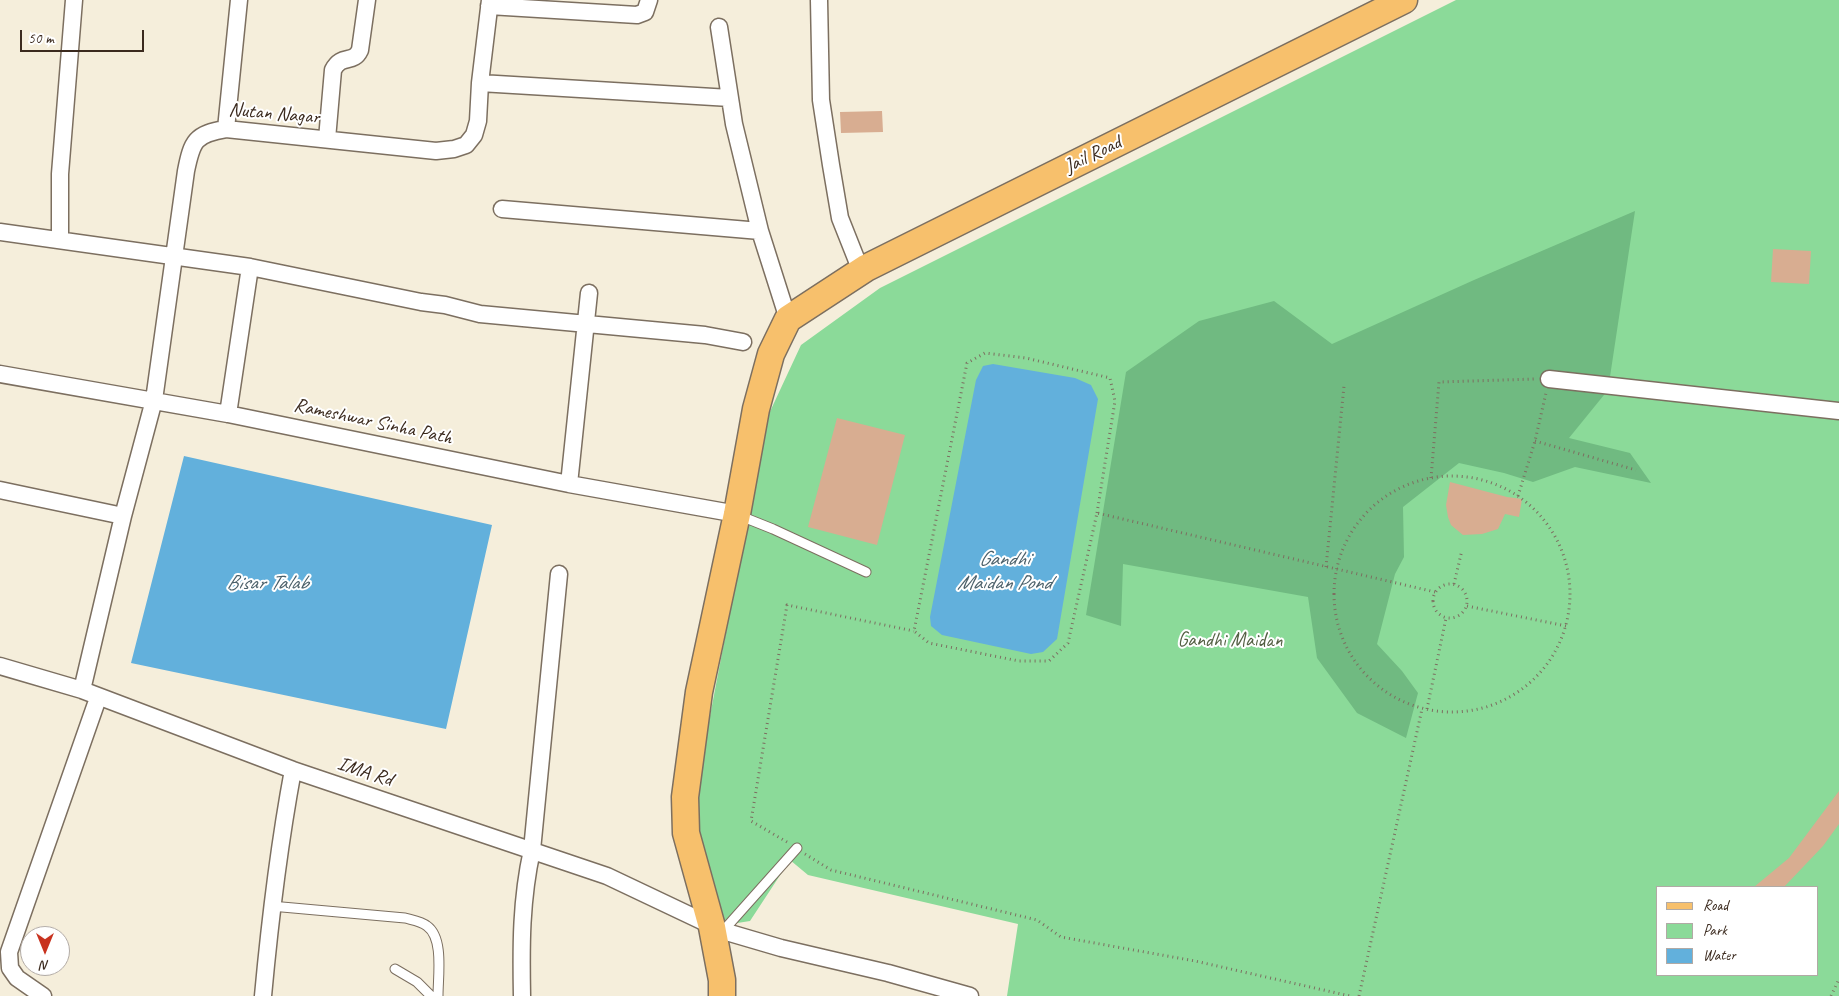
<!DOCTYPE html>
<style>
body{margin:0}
#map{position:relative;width:1839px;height:996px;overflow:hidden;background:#f5eedb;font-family:Caveat,sans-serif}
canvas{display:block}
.legend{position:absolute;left:1656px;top:886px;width:162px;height:90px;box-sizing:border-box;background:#fff;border:1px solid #b1aaa5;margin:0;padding:6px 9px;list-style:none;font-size:15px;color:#3b2a1e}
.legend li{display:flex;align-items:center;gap:10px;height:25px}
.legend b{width:25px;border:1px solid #b1aaa5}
.north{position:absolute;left:20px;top:926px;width:50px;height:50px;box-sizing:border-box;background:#fff;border:1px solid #b1aaa5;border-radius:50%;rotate:180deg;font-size:14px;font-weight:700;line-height:20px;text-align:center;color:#3b2a1e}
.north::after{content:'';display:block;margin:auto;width:18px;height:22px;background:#c8321e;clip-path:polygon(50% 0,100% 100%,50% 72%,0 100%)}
.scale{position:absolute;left:20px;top:30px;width:124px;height:22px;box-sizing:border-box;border:2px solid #3b2a1e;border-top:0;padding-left:6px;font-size:15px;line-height:18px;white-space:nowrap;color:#3b2a1e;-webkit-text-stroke:4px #fff;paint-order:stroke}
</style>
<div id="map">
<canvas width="1839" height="996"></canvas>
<ul class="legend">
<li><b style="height:6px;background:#f7c06c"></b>Road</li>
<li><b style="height:14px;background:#8bda99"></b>Park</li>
<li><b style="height:14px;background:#62b0dc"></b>Water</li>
</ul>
<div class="north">N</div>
<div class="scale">50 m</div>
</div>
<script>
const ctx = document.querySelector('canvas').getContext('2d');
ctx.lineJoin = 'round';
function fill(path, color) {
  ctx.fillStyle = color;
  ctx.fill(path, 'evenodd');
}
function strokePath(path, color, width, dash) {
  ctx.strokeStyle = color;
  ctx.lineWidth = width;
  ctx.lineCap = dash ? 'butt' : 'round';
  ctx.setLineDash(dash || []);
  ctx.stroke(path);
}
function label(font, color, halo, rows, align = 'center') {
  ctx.font = font + ' Caveat,sans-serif';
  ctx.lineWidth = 4;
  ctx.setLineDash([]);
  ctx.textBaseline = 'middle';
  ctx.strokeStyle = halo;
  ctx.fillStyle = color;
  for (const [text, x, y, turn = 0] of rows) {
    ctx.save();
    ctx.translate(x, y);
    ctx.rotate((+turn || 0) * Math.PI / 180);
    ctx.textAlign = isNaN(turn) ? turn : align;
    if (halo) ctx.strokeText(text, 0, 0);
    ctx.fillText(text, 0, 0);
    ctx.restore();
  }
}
const green = new Path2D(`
 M1456,0h383v996h-832l11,-72 -210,-49 -18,-15 -40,61 -38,6 -20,-117 75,-392 34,-73 79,-57zM1658,887h160v88h-160z`);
const forest = new Path2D(`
 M1635,211l-27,179 -39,48 61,15 21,30 -76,-16 -42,15 -29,-9 -45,-10 -56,44 1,50 -9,17 -18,70 25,27 16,22 -12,45 -49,-25 -40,-55 -9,-61 -185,-33 -2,62 -35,-11 40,-243 73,-51 75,-20 58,43 142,-64z`);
const water = new Path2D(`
 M993,364l82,14 16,7 7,14 -41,240 -14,13 -12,2 -89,-19 -11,-9 -1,-9 46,-237 7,-14z
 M184,456l308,69 -46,204 -315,-66z`);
const building = new Path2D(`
 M882,111l1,21 -42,1 -1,-21z
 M1773,249l38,2 -2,33 -38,-2z
 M837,418l68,17 -28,110 -69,-18z
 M1450,482l57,15 15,2 -3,18 -14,-3 -7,15 -16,5 -19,1 -12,-10 -3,-8 -2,-12z
 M1839,791v33l-16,22 -39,41h-30l35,-29z`);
const path = new Path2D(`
 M1535,441l101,29
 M1334 594a118 118 0 1 1 236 0a118 118 0 1 1-236 0Z
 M1431,478l8,-96 96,-3
 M1518,496l17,-55 11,-48
 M1097,513l18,-112 -5,-23 -84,-20 -41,-5 -18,10 -53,268 15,12 90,18h30l19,-18 29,-130 338,79
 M1326,567l18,-181
 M1433 601a17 17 0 1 1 34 0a17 17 0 1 1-34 0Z
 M1454,584l8,-34
 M1467,606l99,20
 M1427,709l19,-91
 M787,842l-36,-21 36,-216 127,26
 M805,854l26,16 206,50 24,17 134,24 155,35
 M1359,996l63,-287
 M1831,996l8,-17`);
const lane = new Path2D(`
 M738,515l35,14 93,43
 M271,906l134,12c7,2 16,3 22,8 17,12 11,50 11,70
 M723,931l74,-83
 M395,969l22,13 14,14`);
const street = new Path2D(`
 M819,0l2,100 10,65 9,53 21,53
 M489,6l148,9 8,-3 4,-12
 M719,27l15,97 26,107 28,88
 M480,83l250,15
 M226,129l13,-129
 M327,139l6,-69c9,-17 20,-5 27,-20l7,-50
 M502,209l258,22
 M0,232l250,35 171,35 24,3 35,9 225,21 38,7
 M60,240v-66l14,-174
 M0,374l228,40 341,70 168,30
 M1549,379l290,32
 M228,414l22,-147
 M569,484l20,-191
 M0,490l123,26
 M0,666l82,24 211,80 314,106 116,55 58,17 107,25 82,23
 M82,690l41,-174 31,-116 32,-229c6,-30 9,-37 40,-42l210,22 18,-2 12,-4 8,-10 4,-14 2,-38 10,-83
 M43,996l-26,-18 -7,-10 -1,-16 89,-254
 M263,996c7,-76 16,-151 30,-226
 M522,996c-1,-51 -1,-96 10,-146l27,-276`);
const primary = new Path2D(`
 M722,996v-16l-10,-53 -26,-94 -1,-36 14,-105 38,-178 19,-105 15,-55 17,-35 78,-51 538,-268`);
const streetNames = [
 ["Nutan Nagar",274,114,5],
 ["Jail Road",1093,155,-26],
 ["Rameshwar Sinha Path",373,422,12],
 ["IMA Rd",365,772,18]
];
const parkNames = [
 ["Gandhi Maidan",1230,641]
];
const waterNames = [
 ["Gandhi",1004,559],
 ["Maidan Pond",1004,583],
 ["Bisar Talab",267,583]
];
fill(green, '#8bda99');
fill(forest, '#70ba81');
fill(water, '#62b0dc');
fill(building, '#d8ad91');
strokePath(lane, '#7c6f60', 11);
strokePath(street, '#7c6f60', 19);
strokePath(primary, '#7c6f60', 29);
strokePath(path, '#7c6f60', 3, [1, 4]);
strokePath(lane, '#fff', 9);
strokePath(street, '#fff', 16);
strokePath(primary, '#f7c06c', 26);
label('20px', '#3b2a1e', '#fff', streetNames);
label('20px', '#535f43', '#fff', parkNames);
label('italic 21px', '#4b606a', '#fff', waterNames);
</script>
